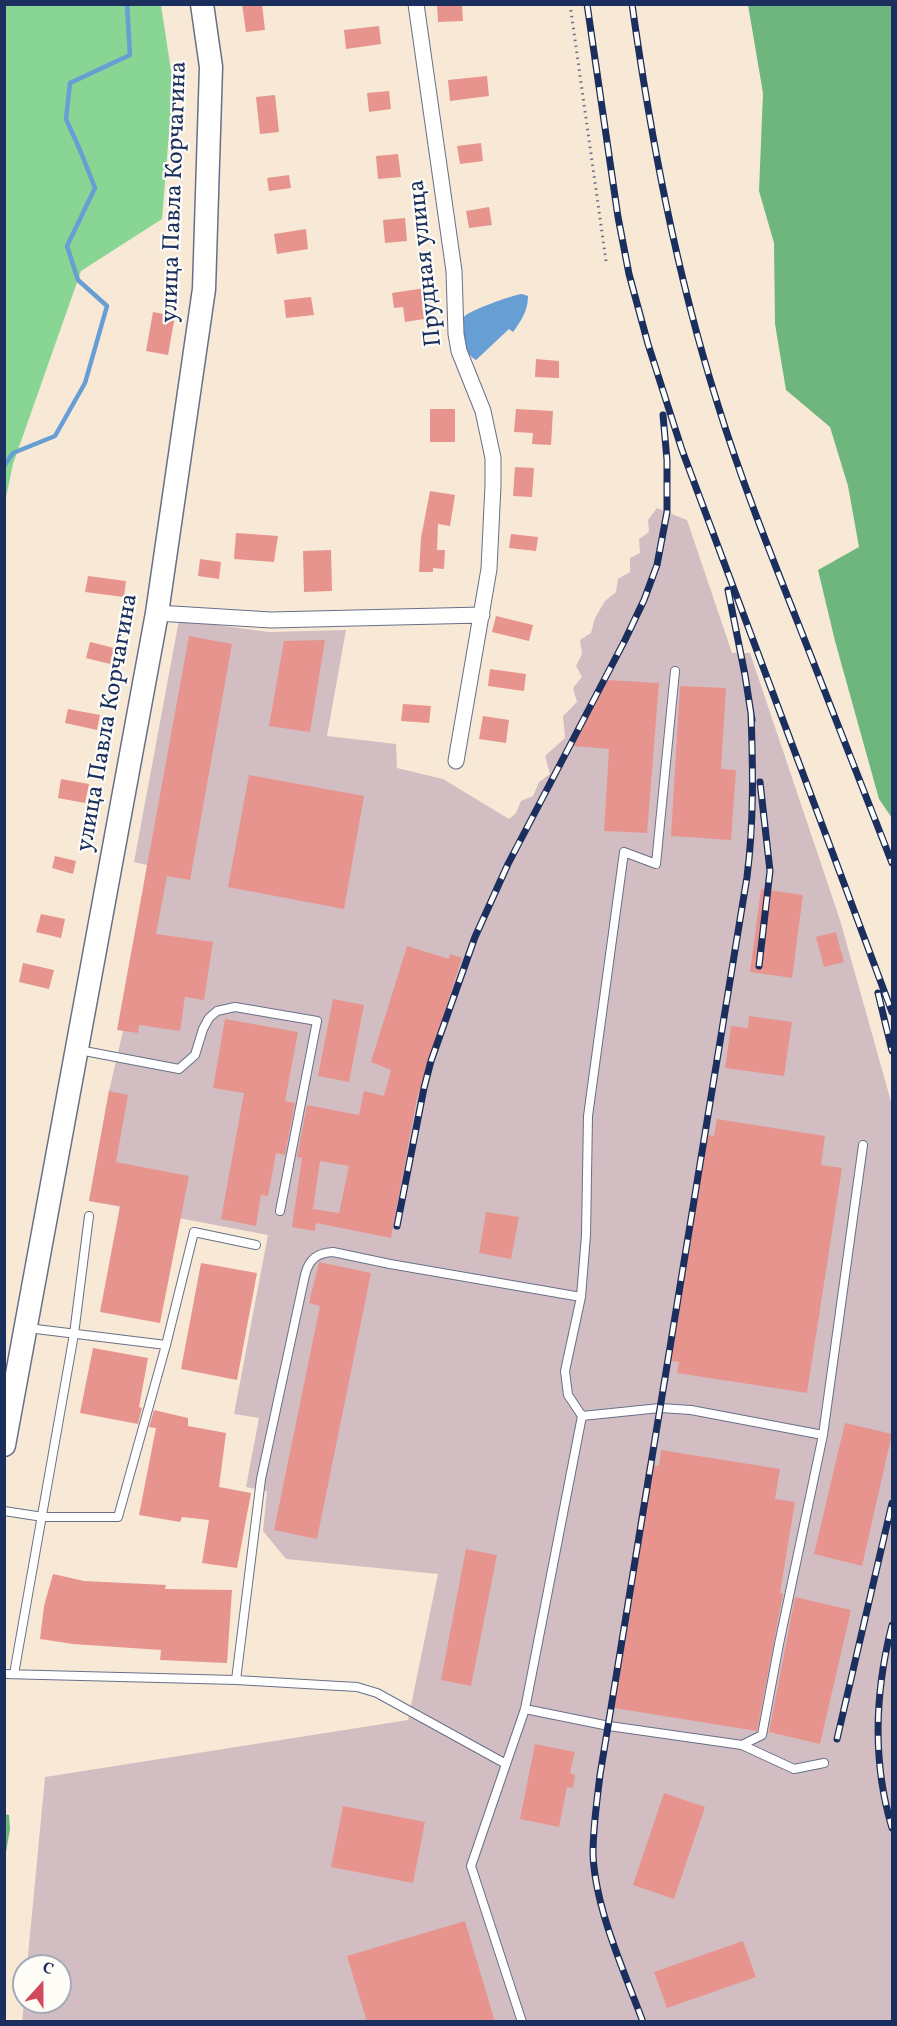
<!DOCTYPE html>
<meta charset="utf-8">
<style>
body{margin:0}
#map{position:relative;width:897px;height:2026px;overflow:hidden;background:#f8e9d6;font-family:Vollkorn,serif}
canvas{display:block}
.frame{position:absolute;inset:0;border:6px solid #1b2f5e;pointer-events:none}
.north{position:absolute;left:12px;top:1954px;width:60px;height:60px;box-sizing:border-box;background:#fdfcf7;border:2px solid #a3aaba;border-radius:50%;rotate:21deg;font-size:16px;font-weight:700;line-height:24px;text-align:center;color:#1b2f5e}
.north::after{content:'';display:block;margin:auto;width:21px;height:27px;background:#d1495b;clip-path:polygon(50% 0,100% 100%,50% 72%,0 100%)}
</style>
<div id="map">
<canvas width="897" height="2026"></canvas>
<div class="frame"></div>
<div class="north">С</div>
</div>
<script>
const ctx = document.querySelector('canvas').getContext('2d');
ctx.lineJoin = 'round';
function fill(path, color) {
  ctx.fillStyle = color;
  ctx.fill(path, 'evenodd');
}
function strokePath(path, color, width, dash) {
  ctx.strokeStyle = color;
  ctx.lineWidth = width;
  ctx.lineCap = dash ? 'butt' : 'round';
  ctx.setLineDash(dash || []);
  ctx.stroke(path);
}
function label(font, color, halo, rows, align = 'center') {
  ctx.font = font + ' Vollkorn,serif';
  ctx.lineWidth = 4.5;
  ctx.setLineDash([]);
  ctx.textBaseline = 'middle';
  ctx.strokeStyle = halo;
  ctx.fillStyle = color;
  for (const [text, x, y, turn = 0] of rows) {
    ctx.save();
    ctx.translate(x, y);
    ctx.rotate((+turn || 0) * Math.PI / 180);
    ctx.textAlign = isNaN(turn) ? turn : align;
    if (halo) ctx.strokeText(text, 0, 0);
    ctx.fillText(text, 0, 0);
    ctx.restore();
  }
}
const industrial = new Path2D(`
 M657,508l30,12 45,133h18l90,267 52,185v916l-870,1 2,-20h36v-36h-33l18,-189 363,-57 30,-146 -152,-15 -23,-28 4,-40 -21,-4 13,-69 -25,-4 34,-179 -179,-34 20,-110 14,-60 24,-166 -13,-3 45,-242 90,12 77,-2 -19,106 69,8 1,24 46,11 66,40 7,-6 5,-12 12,-5 6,-14 11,-8 -5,-18 20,-18 -2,-22 14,-14 -4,-14 9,-11 -6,-11 6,-12 -2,-14 11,-7 4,-15 10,-17 11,-9 2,-13 12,-7v-14l10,-5 -1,-14 10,-7 -1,-12z`);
const green = new Path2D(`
 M5,4l156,1 12,79 -11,135 -81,52 -68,193 -8,38z`);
const forest = new Path2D(`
 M748,5h144v813l-13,-19 -44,-158 -17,-71 41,-23 -11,-61 -18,-59 -44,-37 -11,-66 -1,-81 -15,-52 4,-98z
 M5,1814l4,1 1,14 -5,29z`);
const water = new Path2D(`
 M522,294l6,2c0,15 -7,25 -15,36l-4,-3 -33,31c-7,-4 -11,-10 -13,-19 -1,-8 -3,-16 1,-24 4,-6 48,-22 58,-23z`);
const stream = new Path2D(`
 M4,466l9,-13 42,-17 30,-53 22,-77 -29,-26 -11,-34 28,-58 -15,-38 -14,-31 4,-36 60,-28 -3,-51`);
const building = new Path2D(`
 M242,4h20l3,26 -19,2z
 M437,4h25l1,17 -25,1z
 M379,26l2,18 -35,5 -2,-19z
 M487,76l2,20 -39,5 -2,-21z
 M389,91l2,18 -22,3 -2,-19z
 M275,95l4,37 -19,2 -4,-37z
 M481,143l2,18 -23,3 -3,-18z
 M398,154l3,23 -23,2 -2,-23z
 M289,175l2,13 -22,3 -2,-13z
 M489,207l3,18 -23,3 -3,-17z
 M405,218l2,23 -22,2 -2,-23z
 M306,229l2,20 -31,5 -3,-20z
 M425,288l2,16 -5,1 2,14 -19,3 -2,-15 -9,1 -2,-15z
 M311,297l3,18 -28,3 -2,-18z
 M153,312l22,4 -7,39 -22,-4z
 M536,359l23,2v17l-24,-1z
 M430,409h25v33h-25z
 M516,409l37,2 -2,34 -19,-1 1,-11 -19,-1z
 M515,467l19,1 -2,29 -19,-1z
 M430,491l25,4 -5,31 -12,-2 -1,26h8l-1,19 -11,-1v4h-14l2,-34z
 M236,533l42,3 -4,26 -40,-3z
 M511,534l27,3 -2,14 -27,-3z
 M331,550l1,41 -28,1 -1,-41z
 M200,559l21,3 -2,17 -21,-3z
 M88,576l38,5 -2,16 -39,-5z
 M496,616l37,9 -4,16 -37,-9z
 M189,636l43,8 -42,236 -23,-4 -11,58 57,8 -9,58 -19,-3 -5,34 -41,-6 -1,8 -21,-3z
 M325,640l-15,92 -41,-6 15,-85z
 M90,642l24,6 -4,16 -24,-6z
 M490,669l36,5 -2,17 -36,-5z
 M608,680l51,3 -12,150 -43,-2 5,-82 -36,-3z
 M680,686l46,2 -5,81 15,1 -5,70 -60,-4z
 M403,704l28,2 -2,17 -28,-2z
 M68,709l32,6 -3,15 -32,-7z
 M483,716l26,4 -3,23 -27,-4z
 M249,775l115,21 -20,113 -116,-22z
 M61,779l28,5 -4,19 -27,-5z
 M55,856l21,5 -3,13 -21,-6z
 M761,889l42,6 -11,83 -42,-6z
 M41,914l24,5 -4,19 -25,-6z
 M836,932l8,30 -20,5 -8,-30z
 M407,946l42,13 1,-5 12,4 -45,140 -26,140 -75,-15 -1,8 -23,-4 10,-69 -5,-1 10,-52 52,10 5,-24 20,5 7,-26 -20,-8zM320,1161l29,5 -10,47 -26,-4z
 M23,963l31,7 -5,19 -30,-7z
 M333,999l31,6 -15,77 -31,-6z
 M749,1016l43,6 -8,54 -59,-8 6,-42 17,2z
 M225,1019l73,13 -13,69 10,2 -10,52 -9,-2 -8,43 -7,-1 -5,31 -35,-7 23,-126 -31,-5z
 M109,1091l19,4 -12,67 73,14 -29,147 -60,-11 20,-106 -31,-5z
 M717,1119l108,17 -4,29 21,3 -35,225 -130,-20 2,-11 -13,-2 36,-226 12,2z
 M486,1212l33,5 -8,42 -32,-6z
 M319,1262l52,11 -54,266 -43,-9 46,-224 -11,-3z
 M201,1263l56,10 -20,107 -56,-11z
 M93,1348l55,10 -9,49 3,1 -4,16 -58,-11z
 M154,1410l34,8v8l38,7 -7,54 32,6 -14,75 -35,-5 7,-43 -27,-3 -2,5 -41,-7 17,-87 -7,-1z
 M845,1423l47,11 -30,132 -48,-12z
 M661,1450l119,19 -5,30 20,3 -15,91 3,1 -26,137 -149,-24 39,-243 12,2z
 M466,1549l31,6 -26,131 -30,-6z
 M53,1574l31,7 82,4 -1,4 67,1 -5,73 -67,-3 1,-10 -88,-6 -33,-5 4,-33z
 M795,1597l56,13 -31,134 -51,-12z
 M535,1744l40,8 -5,21 5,2 -2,13 -6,-1 -8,40 -39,-8z
 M664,1793l41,14 -31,92 -41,-14z
 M343,1806l82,16 -12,61 -82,-16z
 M465,1921l30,101h-128l-20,-66z
 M743,1941l13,36 -89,31 -13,-36z`);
const path = new Path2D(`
 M570,4l36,257`);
const service = new Path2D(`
 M79,1050l100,19 16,-14 8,-26 6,-11 8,-7 18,-4 82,14 -37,190
 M28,1328l138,17 28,-113 62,13
 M582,1416l78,-8 31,2 132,25
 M4,1511l39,6h75l48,-172
 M4,1674l232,6 103,6 18,1 20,6 129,71
 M14,1674l60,-340 15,-118
 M236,1680l25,-201 44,-204c4,-16 12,-22 28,-23l57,12 191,33
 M525,1709l57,-293 -14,-21 -3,-24 16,-74 5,-62 2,-119 36,-264 32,12 19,-193
 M742,1745l20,-10 17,-91 44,-209 40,-290
 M522,2022l-51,-156 54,-157 84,17 133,19 52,24 30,-6`);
const minor = new Path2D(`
 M416,4l38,267 2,63 3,17 24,60 10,47v27l-4,84 -33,192
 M157,613l114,7 211,-5`);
const secondary = new Path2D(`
 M4,1445l153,-832 47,-324 7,-222 -9,-63`);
const rail = new Path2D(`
 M587,4l31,213 11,57 19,70 34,106 210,562
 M632,4c19,135 44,268 85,398 23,75 52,148 81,221 31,80 63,160 94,240
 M728,590l17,85 7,45
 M759,966l11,-95 -10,-89
 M878,993l14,58
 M397,1226l27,-138 7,-27 44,-124 33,-73 117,-224 19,-40 13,-35 10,-53v-52l-4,-45
 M892,1625c-17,67 -20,136 0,203
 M837,1739l55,-236
 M643,2022c-19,-51 -48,-114 -50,-168 0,-27 4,-53 7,-79l147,-898c7,-55 6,-109 4,-164`);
const streetNames = [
 ["улица Павла Корчагина",176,192,-88],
 ["Прудная улица",427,263,-96],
 ["улица Павла Корчагина",109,723,-80]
];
fill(industrial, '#d2bec2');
fill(green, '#88d594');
fill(forest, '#6eb67e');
fill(water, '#679ed4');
strokePath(stream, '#679ed4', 4.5);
fill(building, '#e7948e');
strokePath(service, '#687088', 10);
strokePath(minor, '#687088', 17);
strokePath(secondary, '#687088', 25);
strokePath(path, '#687088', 3, [1.5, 4.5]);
strokePath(service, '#fff', 8);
strokePath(minor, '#fff', 15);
strokePath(secondary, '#fff', 22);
strokePath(rail, '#1b2f5e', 7);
strokePath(rail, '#fdfcf7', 4.5, [14]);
label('24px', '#1b2f5e', '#fdfcf7', streetNames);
</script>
